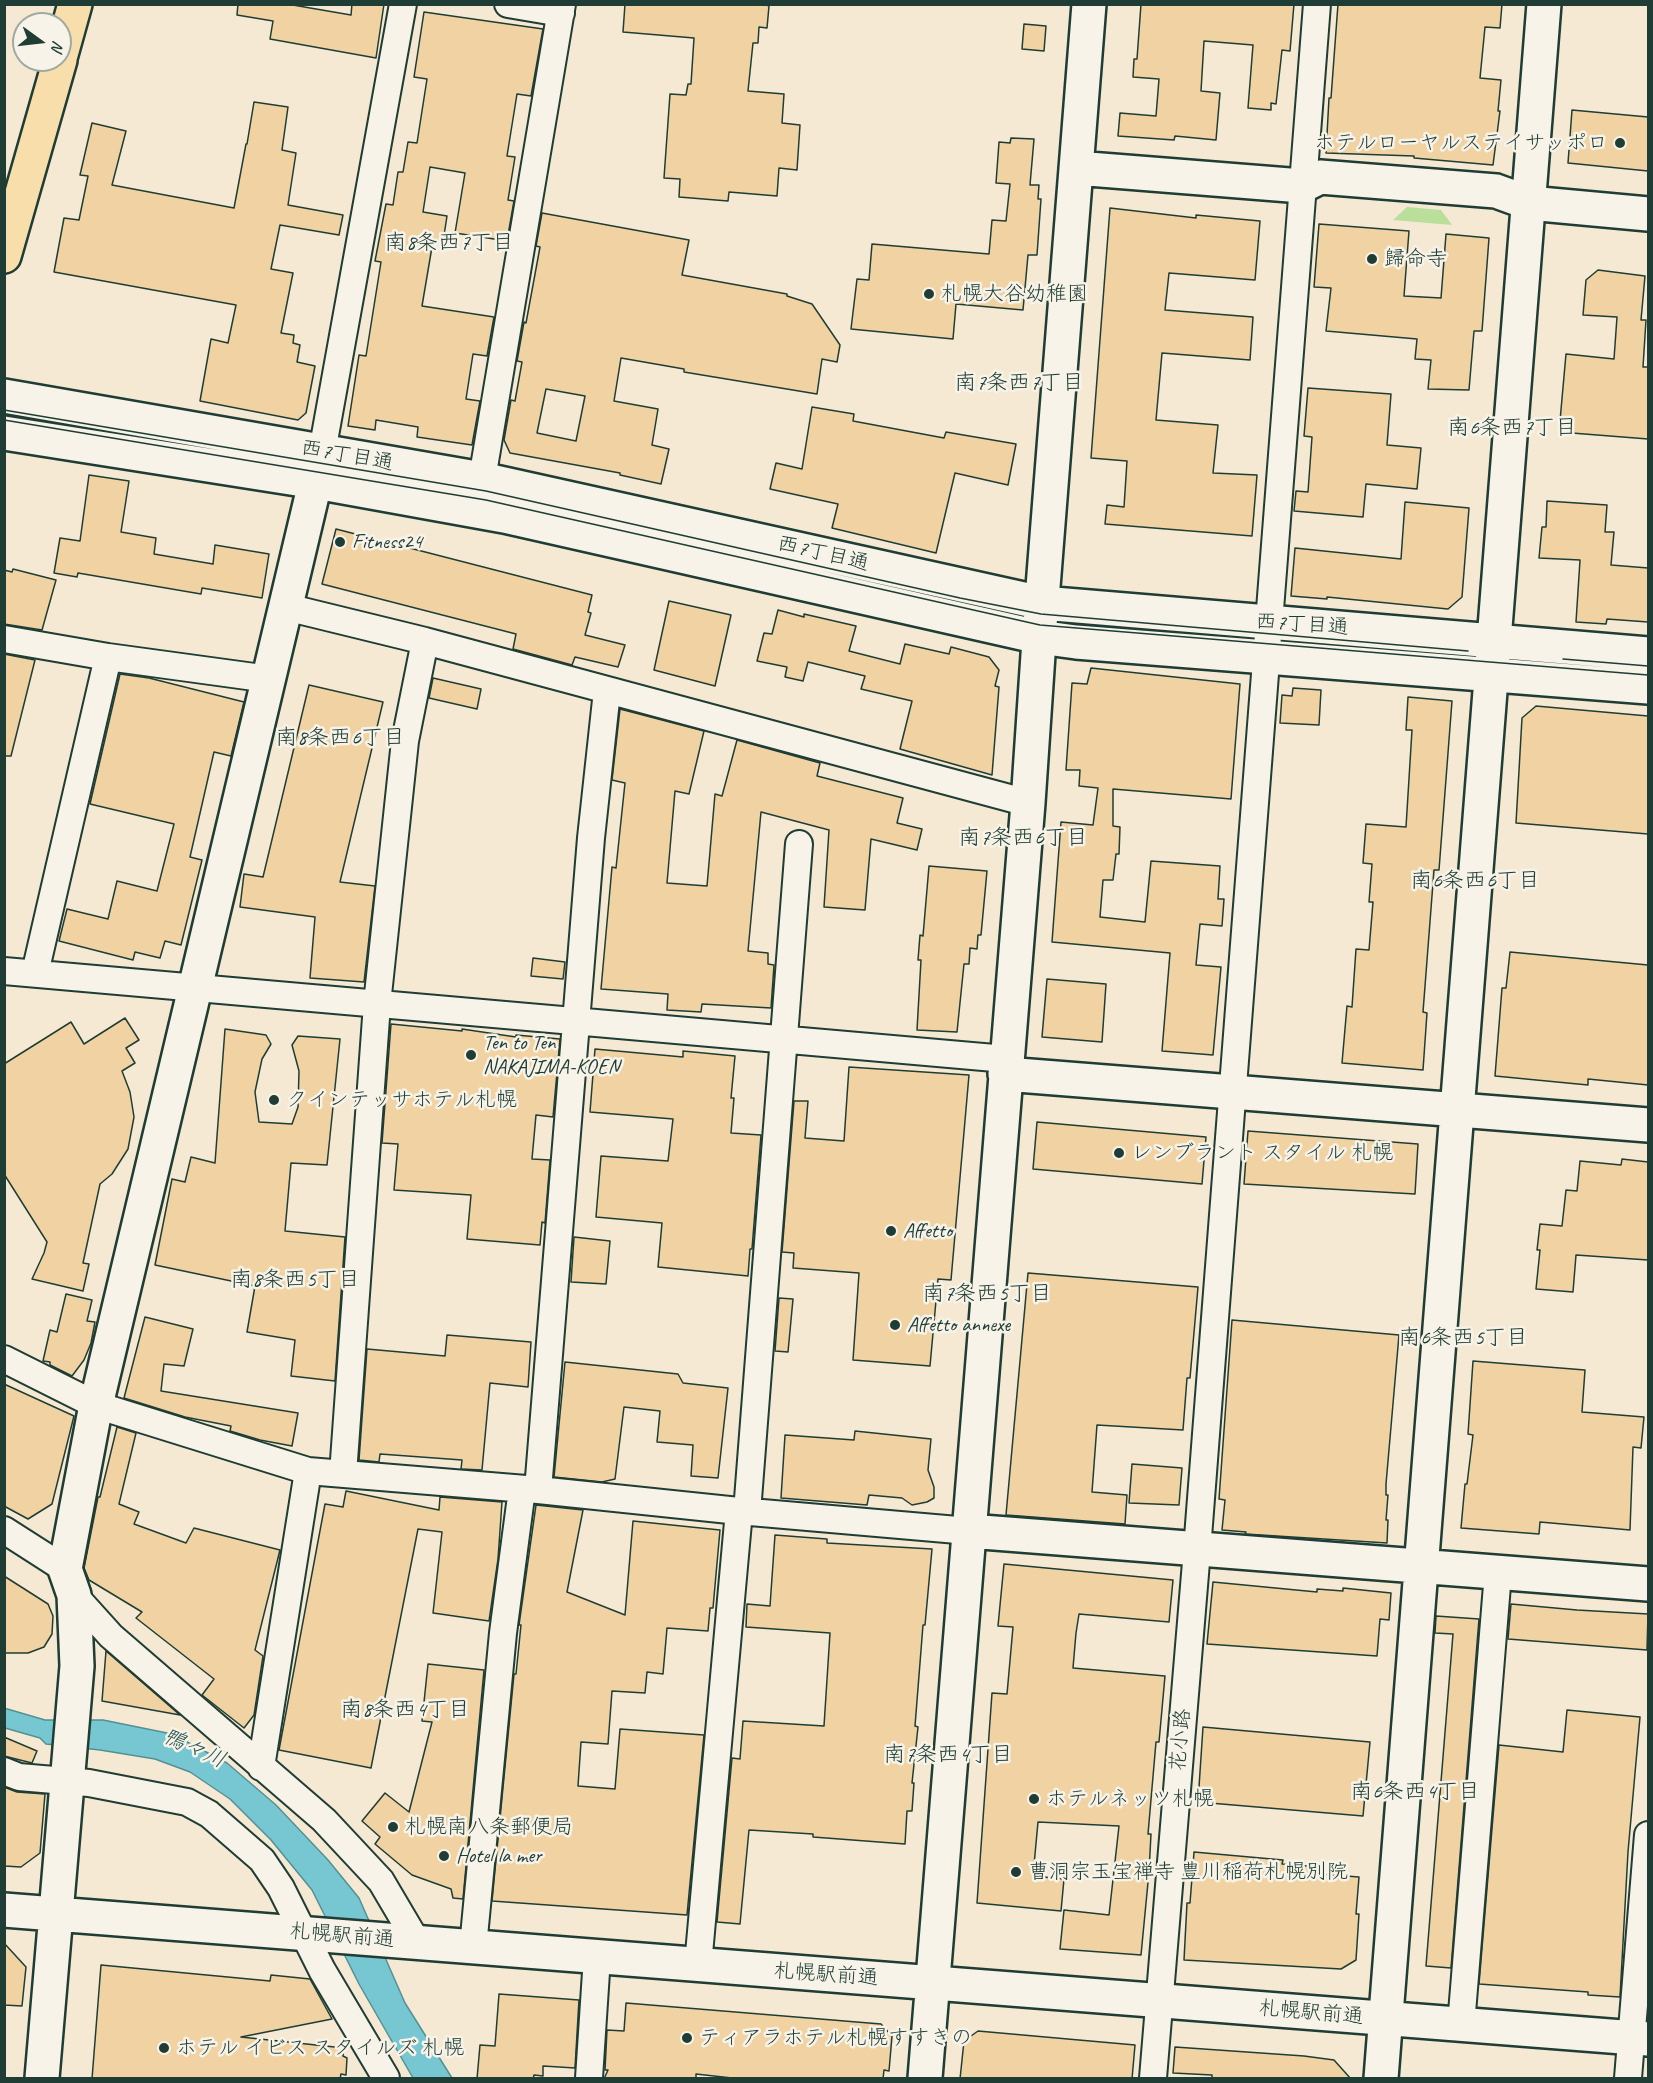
<!DOCTYPE html>
<meta charset="utf-8">
<style>
body{margin:0}
#map{position:relative;width:1653px;height:2083px;overflow:hidden;background:#f5e9d3;font-family:Caveat,sans-serif}
canvas{display:block}
.frame{position:absolute;inset:0;border:6px solid #1f3d34;pointer-events:none}
.north{position:absolute;left:12px;top:12px;width:60px;height:60px;box-sizing:border-box;background:#f7f3e8;border:2px solid #a1aaa0;border-radius:50%;rotate:105deg;font-size:16px;font-weight:700;line-height:24px;text-align:center;color:#1f3d34}
.north::after{content:'';display:block;margin:auto;width:21px;height:27px;background:#1f3d34;clip-path:polygon(50% 0,100% 100%,50% 72%,0 100%)}
</style>
<div id="map">
<canvas width="1653" height="2083"></canvas>
<div class="frame"></div>
<div class="north">N</div>
</div>
<script>
const ctx = document.querySelector('canvas').getContext('2d');
ctx.lineJoin = 'round';
function fill(path, color) {
  ctx.fillStyle = color;
  ctx.fill(path, 'evenodd');
}
function strokePath(path, color, width, dash) {
  ctx.strokeStyle = color;
  ctx.lineWidth = width;
  ctx.lineCap = dash ? 'butt' : 'round';
  ctx.setLineDash(dash || []);
  ctx.stroke(path);
}
function label(font, color, halo, rows, align = 'center') {
  ctx.font = font + ' Caveat,"Klee One",sans-serif';
  ctx.lineWidth = 5;
  ctx.setLineDash([]);
  ctx.textBaseline = 'middle';
  ctx.strokeStyle = halo;
  ctx.fillStyle = color;
  for (const [text, x, y, turn = 0] of rows) {
    ctx.save();
    ctx.translate(x, y);
    ctx.rotate((+turn || 0) * Math.PI / 180);
    ctx.textAlign = isNaN(turn) ? turn : align;
    if (halo) ctx.strokeText(text, 0, 0);
    ctx.fillText(text, 0, 0);
    ctx.restore();
  }
}
const green = new Path2D(`
 M1407,207l34,3 11,15 -59,-5z`);
const water = new Path2D(`
 M4,1708l41,12h58l69,14 55,29 49,42 52,55 31,38 46,105 47,75h-39l-54,-94 -47,-94 -41,-50 -41,-41 -40,-27 -35,-13 -55,-9 -54,-6 -6,-6 -35,-10z`);
const building = new Path2D(`
 M238,4h49l64,11 1,-11h32l-8,54 -106,-19 3,-18 -36,-6z
 M625,4h139l5,2 -2,22 -8,-1 -1,16h-5l-5,48 36,3 -2,29 18,2 -3,45 -18,-2 -2,28 -48,-4 -1,9 -49,-4 1,-18 -16,-1 6,-84 16,1 2,-11h3l3,-46 -71,-6z
 M1141,4h153l-4,47 -8,-1 -6,54 -5,-1v7l-23,-2 5,-63 -49,-4 -3,50 19,2 -4,47 -41,-4 -1,4 -56,-4 2,-23 36,3 3,-37 -26,-2 1,-18h3z
 M1338,4h164l-2,24 -15,-1 -5,51 21,2 -3,31h2l-7,54 -79,-7v-2l-88,-3 3,-55h2z
 M424,12l119,17 -12,67 -14,-2 -10,62 8,1 -7,43 6,1 -7,40 -52,-8 10,-60 -35,-6 -7,45 24,4 -4,26 -10,-1 -11,65 72,11 -7,39 -14,-2 -7,45 14,2 -8,44 -55,-8 1,-10 -42,-7 -1,10 -27,-4 11,-71 7,1 15,-94 -6,-1 11,-57 7,1 5,-33h5l5,-30 9,1 10,-64 -13,-2z
 M1024,24l22,2 -2,25 -22,-2z
 M254,102l34,5 -6,43 14,3 -8,52 55,10 -4,20 -59,-10 -9,44 22,4 -12,60 13,2 -1,8 7,2 -3,17 18,4 -9,47 -8,7 -98,-19 11,-62 17,4 8,-38 -182,-33 10,-54 15,2 9,-44 -8,-1 12,-52 34,8 -14,54 122,23 12,-64h1z
 M1572,110l76,7v54l-80,-8z
 M1011,138l23,1 -4,46h9l-1,14h3l-4,56h-9l-5,55 -67,-6 -3,35 -102,-10 6,-50 12,1 3,-36 117,10 3,-34 14,1 4,-37 -14,-1 3,-41 11,1z
 M1110,208l86,10v-3l64,6 -5,59 -86,-7 -4,37 88,7 -3,43 -88,-7 -6,67 62,5 -5,48 44,2 -5,61 -147,-12 2,-19 17,2 3,-46 -36,-3z
 M542,213l147,27 -7,35 105,19v2l25,8 28,41 -3,17 -15,-3 -5,35 -133,-22v-3l-63,-11 -7,43 44,8 -6,36 17,4 -8,35 -41,-9v-2l-110,-20 -6,-13 7,-40 4,1 7,-39 -5,-1 7,-39 2,1 14,-76 -4,-1zM546,389l39,7 -9,45 -39,-8z
 M1319,224l90,7 -5,65 37,2 5,-64 43,4 -7,93h-8l-5,59 -41,-1 3,-29 -16,-1 2,-20 -91,-8 5,-43 -17,-1z
 M1598,270l47,6 -4,44h5l-3,47h5v72l-89,-7 7,-78 48,5 3,-42 -34,-2 3,-35z
 M1308,388l83,6 -4,51 34,3 -4,41 -51,-5 -3,33 -69,-6 2,-20 12,1 4,-55 -8,-1z
 M812,407l42,7 -1,7 91,17 2,-6 70,12 -8,41 -53,-12 -19,80 -104,-25 6,-24 -68,-15 6,-26 26,6z
 M89,475l40,6 -8,51 35,6 -2,16 59,10 2,-19 54,9 -7,44 -60,-10 -1,6 -123,-21 -1,4 -23,-4 6,-35 20,3z
 M1547,501l60,4 -2,27h9l-3,33 37,3v54l-41,-3 -1,5 -30,-2 4,-62 -41,-2 3,-31h4z
 M1405,502l64,6 -7,89 -14,12 -121,-12v2l-36,-3 4,-48 106,11z
 M336,529l256,66 -4,17 3,1 -6,22 40,10 -7,22 -43,-10 -3,8 -59,-16 3,-15 -194,-50z
 M13,569l43,11 -14,50 -38,-6v-54l8,2z
 M669,601l62,14 -16,71 -61,-16z
 M778,610l26,7v-3l52,12 -7,25 51,13 5,-20 44,10 2,-7 38,10 10,13 -4,16 4,1 -7,88 -92,-26 12,-48 -51,-12 4,-13 -57,-14 -5,19 -18,-4 2,-10 -30,-6 7,-28 8,1z
 M4,654l31,6 -24,96h-7z
 M1091,668l149,16 -9,115 -118,-10v37l7,1 -1,27h-3l-3,26h-10l-3,37 45,5 6,-61 69,5 -2,33h6l-2,27 -22,-2 -4,41 25,2 -8,88 -51,-4 8,-98 -118,-11 9,-120 32,3 5,-37 -19,-2 1,-16h-14l6,-87 15,1z
 M120,674l29,4 95,24 -13,54 -17,-4 -24,105 12,3 -21,85 -16,-4 -5,17 -25,-6 -2,8 -74,-19 8,-32 41,10 9,-38 40,10 17,-67 -84,-20z
 M433,678l48,11 -4,20 -48,-11z
 M309,685l74,17 -43,180 35,4 -11,96 -54,-4 5,-61 -75,-10 4,-33 19,3z
 M1293,688l28,2 -2,35 -39,-2 2,-28 10,1z
 M1408,697l44,4 -13,169h-5l-11,142 4,1 -4,57 -81,-7 5,-57 5,1 4,-58 13,1 4,-48h-4l3,-38 -9,-1 3,-39 40,3 6,-97h-6z
 M1536,706l112,10v118l-132,-11 6,-105z
 M620,709l84,22 -15,63 -14,-3 -8,92 40,3 8,-92 7,2 15,-56 83,23 -3,13 86,22 -6,25 25,6 -5,21 -46,-11 -6,71 -41,-3 5,-77 -68,-18 -13,139 20,2v11l6,1 -3,43 -69,-4 -1,8 -34,-2 1,-16 -67,-5 11,-122 4,1 9,-85 -13,-3z
 M929,866l58,5 -6,64h-3l-1,14 -7,-1 -1,16h-5l-7,68 -40,-2 4,-70h-3l2,-25 3,1z
 M1510,952l138,13v120l-60,-6v6l-93,-9 7,-88h4z
 M533,958l32,4 -2,17 -32,-3z
 M1047,979l59,5 -4,58 -60,-5z
 M125,1018l14,22 -13,8 9,15 -13,8 8,21 4,25 -6,32 -16,25 -12,10 -17,79 6,1 -6,27 -51,-12 12,-26 3,-11 -43,-68v-110l67,-42 13,22z
 M391,1024l71,7v-2l54,8v-2l44,4 -7,78 -17,-2 -4,44 18,1 -5,63 -3,-1 -2,23 -73,-6 4,-44 -77,-5 4,-46 -16,-1z
 M225,1029l41,6 5,9 -9,15 -7,33 4,30 33,2 6,-17 1,-36 -7,-26 6,-9 42,3 -13,126 -36,-2 -6,68 60,6 -10,144 -44,-5 4,-36 -48,-8 8,-46 -100,-21 17,-86 13,3 6,-25 24,6z
 M595,1049l88,8v-6l52,5 -4,42h3l-3,35 30,2 -9,114h-2l-2,27 -90,-9 4,-44 -66,-6 5,-61 67,5 5,-42 -83,-7z
 M849,1067l120,8 -18,205 -13,-1 -8,87 -77,-6 6,-87 -66,-5 1,-15 -12,-1 12,-151h14l-3,37 39,3z
 M1037,1122l169,15 -4,47 -169,-15z
 M1248,1131l170,13 -3,50 -171,-10z
 M1622,1159l26,3v98l-72,-5 -3,37 -37,-3 4,-39h-3l3,-26 22,2 4,-36 11,1 3,-30 41,4z
 M574,1237l36,4 -4,43 -35,-2z
 M1028,1273l170,14 -8,91h-3l-4,52 -86,-5 -5,67 35,3 -2,29 -119,-9z
 M66,1294l26,6 -5,21 8,1 -4,21 -7,17 -12,16 -22,-11v-3l-7,-1 7,-31 7,2z
 M779,1298l14,1 -5,53 -13,-1z
 M145,1317l48,12 -9,37 -20,-2 -3,27 137,22 -6,33 -32,-6 -30,-9 1,-5 -46,-9 -61,-19z
 M1232,1320l167,15 -13,149v11h2l-2,25h2l-1,23 -142,-9 1,-2 -24,-2 3,-30 -6,-1z
 M447,1335l84,7 -3,45 -38,-4 -8,87 -21,-1 1,-9 -82,-6 -1,8 -20,-2 8,-111 78,7z
 M1473,1361l112,9 -3,42 62,5 -3,31 -8,-1 -3,83 -90,-8 -1,12 -78,-6 4,-44h2l6,-49 -5,-1z
 M565,1362l113,12 5,9 45,5 -10,90 -27,-2 2,-31 -36,-3 3,-31 -36,-4 -9,72 -13,3 -48,-5z
 M4,1384l70,32 -22,88 -24,15 -24,-13z
 M117,1427l19,6 -17,71 20,8 -5,12 52,19 8,-15 86,22 -25,100 8,6 -9,59 -10,13 -42,-33 12,-16 -78,-61 6,-6 -53,-32 -5,-12 14,-71h2z
 M855,1431l76,8 -3,31 6,17v11l-7,4 -15,3 -10,-7 -33,-3 -2,10 -86,-7 4,-63 69,5z
 M1132,1464l50,4 -3,37 -50,-2z
 M346,1491l93,19 1,-13 62,5 -4,57 -9,62 -56,-8 9,-81 -24,-3 -47,239 -92,-18 46,-246 18,3z
 M536,1505l47,5 -16,82 58,23 8,-94 87,9 -7,78h-3l-2,23 -41,-3 -4,46 -16,-2 -2,21 -33,-2 -4,53 -27,-2 -3,44 37,3 5,-60 84,6 -17,180 -195,-14 22,-227h2l5,-49h-2z
 M775,1535l52,4v4l105,6 -7,76h-2l-8,101 3,1 -6,56h2l-2,28h-5l-2,33 -92,-7v-3l-64,-4 -9,94 -23,-2 15,-164 8,1 3,-38 81,5 6,-93 -84,-6 1,-23 23,2z
 M1004,1564l169,16 -4,42 -90,-8 -3,19 -3,35 92,8 -6,66h-3l-8,92h3l-2,38 -8,83 -81,-6 4,-39 45,5 10,-89 -81,-4 -5,54 31,3 -3,32 -84,-8 15,-210 15,1 6,-67 -15,-1z
 M4,1576l44,28 5,12 -1,18 -8,13 -16,6h-24z
 M1213,1582l104,10v-3l26,2v-3l48,5 -2,27 -9,-1 -3,37 -170,-12z
 M1511,1604l66,6 71,4 -1,36 -139,-11z
 M1436,1616l43,3 -28,349 -25,-2 27,-332 -18,-1z
 M106,1651l74,64 -78,-14z
 M428,1664l56,6 -21,229 -10,-1 -2,-9 -39,-14 -37,-31 5,-7 -18,-16 23,-28 24,19 23,-90 -10,-1z
 M1567,1710l73,7 -12,135 -8,145 -32,-2v-3l-109,-8 20,-239 64,7z
 M1203,1727l167,15 -7,74 -165,-14z
 M4,1737l33,14 -5,12 -28,-7z
 M4,1787l13,5 28,2 -5,59 -19,14 -17,-1z
 M1194,1852l89,8 -1,4 39,3 -1,7 39,3 -3,37h3l-3,46 -15,9 -157,-9 3,-57h3z
 M4,1943l22,24 -4,39 -18,-1z
 M101,1965l169,16 1,-6 39,4 22,40 -91,18 103,11 -1,8 4,2 -1,17 -5,-1 -1,5h-248z
 M499,1994l80,6 -4,68 -32,-2v10l-9,-1 -1,4h-56l3,-34 15,1z
 M626,2003l255,21 11,12 -3,35 -5,-1 -1,9h-142l-45,-5v5h-92l4,-9h-3l2,-40 17,1z
 M978,2031l157,14 -3,34h-172l4,-38z
 M1175,2047l129,9 30,4 17,19h-139v-4l-39,-2z`);
const street = new Path2D(`
 M508,4l53,9
 M322,452l81,-448
 M482,479l80,-475
 M286,607l139,34 603,162
 M4,639l104,18 161,22
 M4,971l1002,88
 M35,973l73,-316
 M4,1359l92,46 212,66 230,19 201,21 230,20
 M343,1474l34,-470 28,-263 20,-100
 M538,1490l53,-652 16,-147
 M747,1512l52,-668
 M4,1530l61,39
 M74,1595l37,41 213,184 57,61 36,61
 M261,1767l47,-296
 M4,1771l15,6 70,6 98,19 22,12 53,46 19,28 41,82 64,108
 M473,1947l30,-314 19,-144
 M698,1965l41,-454
 M1461,2025l37,-452
 M589,2078l8,-121
 M1153,2078l44,-528 120,-1546
 M1628,2078l20,-243`);
const secondary = new Path2D(`
 M1076,168l226,18 18,-9 176,14 33,12 119,11
 M4,396l478,83 560,124 606,51
 M4,433l312,49 188,34 535,121 37,5 572,45
 M1005,1074l643,51
 M969,1531l679,53
 M4,1910l1644,129
 M42,2078l35,-412 -3,-71 -9,-26 31,-164 224,-943
 M925,2078l103,-1275 12,-178 49,-621
 M1381,2078l163,-2074`);
const primary = new Path2D(`
 M60,58l15,-54
 M4,256l56,-196`);
const tram = new Path2D(`
 M4,410l482,81 474,107 81,16 427,37
 M4,420l482,80 554,125 608,50
 M1563,659l85,7`);
const markers = [
 [1620,143,6,"#1f3d34"],
 [1372,259,6,"#1f3d34"],
 [929,294,6,"#1f3d34"],
 [340,542,6,"#1f3d34"],
 [471,1055,6,"#1f3d34"],
 [274,1100,6,"#1f3d34"],
 [1119,1153,6,"#1f3d34"],
 [891,1231,6,"#1f3d34"],
 [895,1325,6,"#1f3d34"],
 [1034,1799,6,"#1f3d34"],
 [393,1827,6,"#1f3d34"],
 [444,1856,6,"#1f3d34"],
 [1016,1872,6,"#1f3d34"],
 [687,2038,6,"#1f3d34"],
 [164,2048,6,"#1f3d34"]
];
const poiNames = [
 ["ホテルローヤルステイサッポロ",1608,143,"right"],
 ["歸命寺",1384,259],
 ["札幌大谷幼稚園",941,294],
 ["Fitness24",352,542],
 ["Ten to Ten",483,1043],
 ["NAKAJIMA-KOEN",483,1067],
 ["クインテッサホテル札幌",286,1100],
 ["レンブラント スタイル 札幌",1131,1153],
 ["Affetto",903,1231],
 ["Affetto annexe",907,1325],
 ["ホテルネッツ札幌",1046,1799],
 ["札幌南八条郵便局",405,1827],
 ["Hotel la mer",456,1856],
 ["曹洞宗玉宝禅寺 豊川稲荷札幌別院",1028,1872],
 ["ティアラホテル札幌すすきの",699,2038],
 ["ホテル イビス スタイルズ 札幌",176,2048]
];
const streetNames = [
 ["西7丁目通",347,456,10],
 ["西7丁目通",823,554,13],
 ["西7丁目通",1302,625,4],
 ["花小路",1181,1740,-85],
 ["札幌駅前通",342,1936,5],
 ["札幌駅前通",826,1975,4],
 ["札幌駅前通",1311,2013,5]
];
const neighbourhoodNames = [
 ["南8条西7丁目",449,243],
 ["南7条西7丁目",1019,383],
 ["南6条西7丁目",1512,428],
 ["南8条西6丁目",340,738],
 ["南7条西6丁目",1023,838],
 ["南6条西6丁目",1475,881],
 ["南8条西5丁目",295,1280],
 ["南7条西5丁目",987,1294],
 ["南6条西5丁目",1463,1338],
 ["南8条西4丁目",405,1710],
 ["南7条西4丁目",948,1755],
 ["南6条西4丁目",1415,1792]
];
const waterNames = [
 ["鴨々川",194,1749,24]
];
fill(green, '#b9df9a');
fill(water, '#77c7d3');
strokePath(water, '#549093', 1.5);
fill(building, '#f0d2a3');
strokePath(building, '#1f3d34', 1.5);
strokePath(street, '#1f3d34', 30);
strokePath(secondary, '#1f3d34', 38);
strokePath(primary, '#1f3d34', 38);
strokePath(street, '#f7f3e8', 26);
strokePath(secondary, '#f7f3e8', 33);
strokePath(primary, '#f8deab', 33);
strokePath(tram, '#1f3d34', 1.5);
for (const [x, y, r, color] of markers) {
  const dot = new Path2D();
  dot.arc(x, y, r, 0, 2 * Math.PI);
  ctx.fillStyle = color;
  ctx.fill(dot);
  strokePath(dot, '#f7f3e8', 2);
}
label('21px', '#1f3d34', '#f7f3e8', poiNames, 'left');
label('21px', '#1f3d34', '#f7f3e8', streetNames);
label('22px', '#1f3d34', '#f7f3e8', neighbourhoodNames);
label('italic 22px', '#315954', '#f7f3e8', waterNames);
</script>
